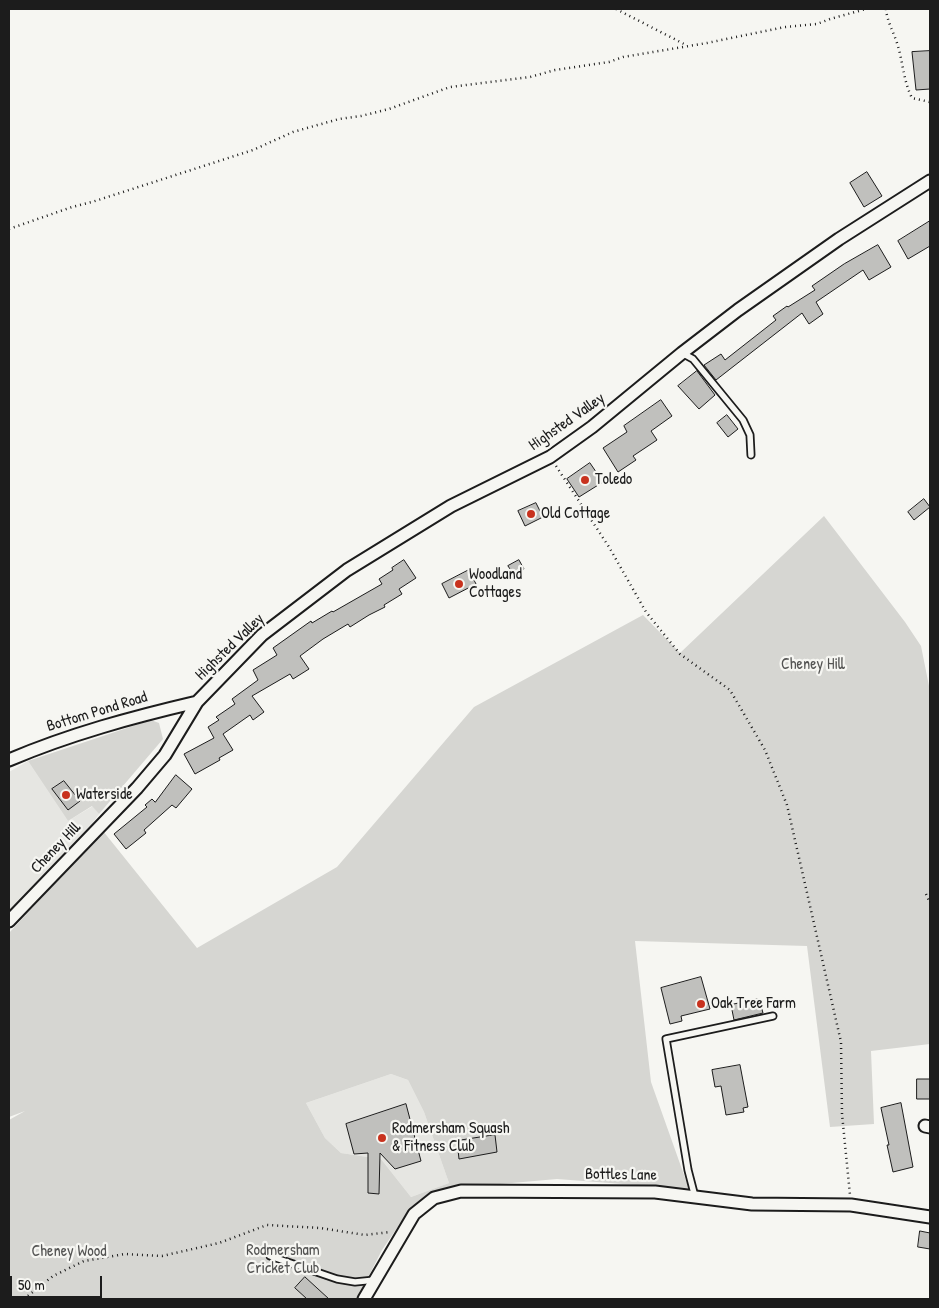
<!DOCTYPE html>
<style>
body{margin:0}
#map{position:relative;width:939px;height:1308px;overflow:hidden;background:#f6f6f2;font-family:"Patrick Hand",sans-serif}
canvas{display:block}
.frame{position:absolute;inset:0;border:10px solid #1c1c1c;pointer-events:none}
.scale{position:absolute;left:10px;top:1276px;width:92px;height:22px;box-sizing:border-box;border:2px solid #1c1c1c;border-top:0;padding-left:6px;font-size:15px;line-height:18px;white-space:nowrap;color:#1c1c1c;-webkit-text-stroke:4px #f6f6f2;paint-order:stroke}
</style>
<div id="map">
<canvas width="939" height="1308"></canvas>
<div class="frame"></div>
<div class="scale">50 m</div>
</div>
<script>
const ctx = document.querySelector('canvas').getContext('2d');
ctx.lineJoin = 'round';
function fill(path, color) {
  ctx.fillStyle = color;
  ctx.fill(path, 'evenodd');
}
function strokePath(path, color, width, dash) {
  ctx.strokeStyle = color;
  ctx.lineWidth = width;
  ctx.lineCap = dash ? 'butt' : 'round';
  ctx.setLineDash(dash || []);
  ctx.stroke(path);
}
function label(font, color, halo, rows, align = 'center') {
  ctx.font = font + ' "Patrick Hand",sans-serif';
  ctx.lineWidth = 4.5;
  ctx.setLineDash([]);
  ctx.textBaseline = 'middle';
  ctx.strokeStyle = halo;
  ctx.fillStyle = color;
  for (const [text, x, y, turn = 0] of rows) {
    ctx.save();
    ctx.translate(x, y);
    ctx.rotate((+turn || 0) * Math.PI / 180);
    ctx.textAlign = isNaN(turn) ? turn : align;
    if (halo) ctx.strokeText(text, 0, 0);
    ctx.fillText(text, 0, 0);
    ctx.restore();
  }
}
const built = new Path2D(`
 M28,761l40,60 25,-15 6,8 -25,35 -65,66v-143z
 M391,1074l17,6 16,32 25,71 -38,14 -30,-38 -40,-6 -16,-15 -19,-35z`);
const green = new Path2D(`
 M824,516l81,106 16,24 9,45v353l-59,7 3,73 -44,3 -23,-181 -172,-5 16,141 38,107 -132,-10 -102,9 -43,18 -30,44 -25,49h-348v-179l16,-9 -16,6v-184l94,-102 94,117 140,-81 137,-160 169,-92 37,38zM391,1074l17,6 16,32 25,71 -38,14 -30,-38 -40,-6 -16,-15 -19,-35z
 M151,720l8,3 4,16 -64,75 -7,-8 -24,15 -40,-60zM64,781l15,20 -26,-12z`);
const building = new Path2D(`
 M930,51v38l-14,1 -4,-38z
 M867,172l15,24 -18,11 -14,-24z
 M930,221v25l-22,13 -10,-18z
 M878,245l13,22 -22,13 -6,-10 -47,32 7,12 -14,10 -7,-11 -86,67 -12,-15 17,-11 4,6 51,-40 -3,-4 14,-10 1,1 27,-17 -3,-4 32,-22z
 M697,371l18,24 -16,14 -21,-23z
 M661,400l11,16 -21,15 6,9 -24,16 3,4 -18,12 -15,-24 24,-16 -3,-6z
 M727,415l11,14 -10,8 -11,-14z
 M590,463l13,19 -24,15 -12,-18z
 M924,499l6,8 -16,13 -6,-8z
 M536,503l7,14 -18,9 -7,-15z
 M404,560l12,18 -17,11 3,5 -18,11 1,2 -16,8 -19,12 -2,-3 -25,15 -23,17 9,13 -16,10 -3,-5 -38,22 12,16 -11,8 -3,-5 -27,19 10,16 -14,8 1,2 -25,14 -11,-20 30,-16 -6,-11 11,-7 -3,-3 19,-13 -3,-5 26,-19 -5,-10 24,-15 -4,-7 38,-27 1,2 20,-12 1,1 49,-28 -3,-5 14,-9 -1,-2z
 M519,560l5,9 -10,6 -6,-9z
 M469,570l7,14 -27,14 -7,-14z
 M176,775l16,14 -16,19 -4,-3 -28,25 2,3 -20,16 -12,-15 33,-27 -2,-2 7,-6 3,3z
 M64,781l16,20 -12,9 -16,-21z
 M701,977l9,32 -29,7 1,5 -12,3 -9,-36z
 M759,999l4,14 -29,7 -3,-15z
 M740,1065l8,42 -5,1 1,4 -18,3 -5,-29 -6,1 -3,-17z
 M917,1079h13v20h-13z
 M901,1103l12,64 -20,5 -6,-27h2l-8,-37z
 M406,1104l15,57 -26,8 -15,-16 -1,41 -11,-1v-40l-14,1 -8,-30z
 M495,1135l2,17 -38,7 -2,-18z
 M920,1231l10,2v16l-12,-2z
 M305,1277l24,22h-22l-12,-11z`);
const path = new Path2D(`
 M616,9l70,36
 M886,9c1,12 7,22 11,34 6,18 6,37 15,55l18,4
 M9,229l63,-22 20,-5 161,-52 40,-18 46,-13 22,-3 28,-7 61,-22 80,-10 25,-7 54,-8 14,-5 84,-14 78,-16 32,-3 13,-5 36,-10
 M556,466l53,81 37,65 34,42 50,36 35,60 22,55 54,237 1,72 8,81
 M926,894l4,9
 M24,1299l29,-23 31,-15 41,-7 37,2 57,-13 48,-18 53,3 45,7 25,-3`);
const lane = new Path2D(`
 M682,353l11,6 50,61 7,15 1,20
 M695,1197l-7,-27 -22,-131 107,-23
 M270,1256l67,23 18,3 20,-2`);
const street = new Path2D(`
 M9,760c61,-26 124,-43 188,-58
 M9,921l128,-133 28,-33 32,-53 65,-67 85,-65 104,-64 99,-49 42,-30 90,-74 56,-43 101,-71 91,-58
 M925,1126l5,1
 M364,1299l50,-85 20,-16 27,-7 194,1 97,12 99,1 79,12`);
const markers = [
 [585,480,5,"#c8321e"],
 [531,514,5,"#c8321e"],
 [459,584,5,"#c8321e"],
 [66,795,5,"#c8321e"],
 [701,1004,5,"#c8321e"],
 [382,1138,5,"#c8321e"]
];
const streetNames = [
 ["Highsted Valley",567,422,-35],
 ["Highsted Valley",230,647,-44],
 ["Bottom Pond Road",97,712,-17],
 ["Cheney Hill",56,848,-46],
 ["Bottles Lane",621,1175,1]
];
const poiNames = [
 ["Toledo",595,480],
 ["Old Cottage",541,514],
 ["Woodland",469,575],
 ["Cottages",469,593],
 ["Waterside",76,795],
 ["Oak Tree Farm",711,1004],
 ["Rodmersham Squash",392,1129],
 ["& Fitness Club",392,1147]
];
const parkNames = [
 ["Cheney Hill",813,665],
 ["Rodmersham",283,1251],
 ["Cricket Club",283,1269],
 ["Cheney Wood",69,1252]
];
fill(built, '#e6e6e2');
fill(green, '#d6d6d2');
fill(building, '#c0c0bd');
strokePath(building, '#1c1c1c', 1);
strokePath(lane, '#1c1c1c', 9);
strokePath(street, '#1c1c1c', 15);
strokePath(path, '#1c1c1c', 2.5, [1, 4]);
strokePath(lane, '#f6f6f2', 5.5);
strokePath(street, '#f6f6f2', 11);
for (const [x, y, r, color] of markers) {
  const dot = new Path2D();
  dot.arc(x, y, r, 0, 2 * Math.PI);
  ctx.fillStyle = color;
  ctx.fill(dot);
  strokePath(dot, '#f6f6f2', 2);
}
label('16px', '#1c1c1c', '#f6f6f2', streetNames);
label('16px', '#1c1c1c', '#f6f6f2', poiNames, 'left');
label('16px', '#545453', '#f6f6f2', parkNames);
</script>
